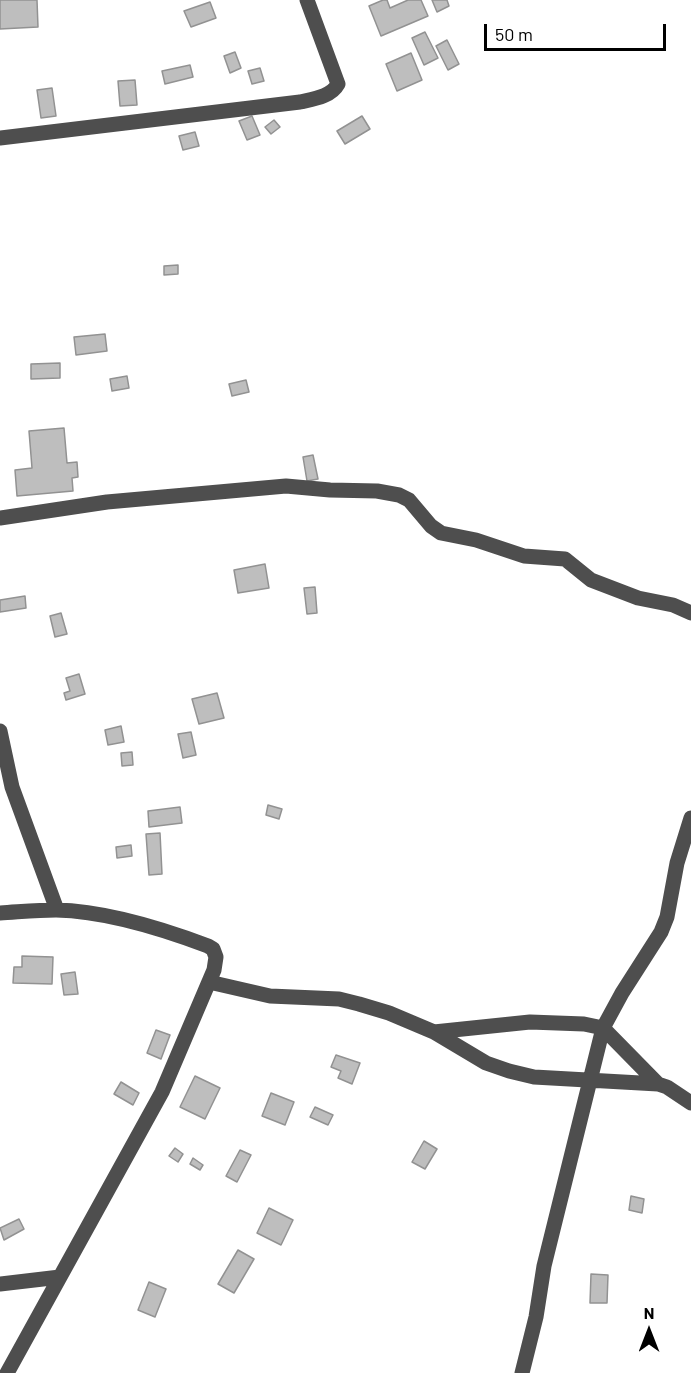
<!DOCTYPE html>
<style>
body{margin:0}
#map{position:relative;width:691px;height:1373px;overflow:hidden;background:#fff;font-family:Barlow,sans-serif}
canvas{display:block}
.north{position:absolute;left:619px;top:1301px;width:60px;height:60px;-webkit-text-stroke:4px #fff;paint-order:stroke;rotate:0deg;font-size:16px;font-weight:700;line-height:24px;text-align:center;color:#000}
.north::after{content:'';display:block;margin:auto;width:21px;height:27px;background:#000;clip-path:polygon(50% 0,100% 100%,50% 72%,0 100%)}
.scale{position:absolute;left:484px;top:24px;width:182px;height:27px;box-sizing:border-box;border:3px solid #000;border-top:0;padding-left:8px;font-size:18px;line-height:21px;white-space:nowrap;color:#000;-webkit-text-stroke:4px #fff;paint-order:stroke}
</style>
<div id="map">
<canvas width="691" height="1373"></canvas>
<div class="north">N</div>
<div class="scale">50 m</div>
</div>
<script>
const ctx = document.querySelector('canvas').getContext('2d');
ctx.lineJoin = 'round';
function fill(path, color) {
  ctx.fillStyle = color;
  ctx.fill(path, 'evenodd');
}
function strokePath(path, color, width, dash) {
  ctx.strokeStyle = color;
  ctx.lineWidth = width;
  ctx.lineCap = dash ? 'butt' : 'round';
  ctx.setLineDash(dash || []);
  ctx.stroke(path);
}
const building = new Path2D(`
 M0,0h37l1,27 -38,2z
 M383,0h4l3,8 18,-8h13l7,16 -47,20 -12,-30z
 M432,0h15l2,6 -12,6z
 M210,2l6,16 -25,9 -7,-16z
 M425,32l13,26 -14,7 -12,-27z
 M447,40l12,24 -11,6 -12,-24z
 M235,52l6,16 -11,5 -6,-17z
 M411,53l11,27 -25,11 -11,-27z
 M190,65l3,12 -28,7 -3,-13z
 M260,68l4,13 -12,3 -4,-13z
 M135,80l2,25 -17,1 -2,-25z
 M52,88l4,28 -15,2 -4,-28z
 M252,116l8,19 -13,5 -8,-19z
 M362,116l8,13 -25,15 -8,-13z
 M274,120l6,7 -9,7 -6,-7z
 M195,132l4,14 -16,4 -4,-14z
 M178,265v9l-14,1v-9z
 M105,334l2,17 -31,4 -2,-18z
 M60,363v15l-29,1v-15z
 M127,376l2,12 -17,3 -2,-12z
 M246,380l3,12 -17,4 -3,-12z
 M64,428l3,35 10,-1 1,15 -6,1 1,13 -56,5 -2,-26 17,-2 -3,-37z
 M313,455l5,24 -11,2 -4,-24z
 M265,564l4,24 -31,5 -4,-23z
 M315,587l2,26 -10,1 -3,-26z
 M25,596l1,12 -26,4v-12z
 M61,613l6,21 -12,3 -5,-21z
 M79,674l6,20 -19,6 -2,-7 6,-2 -4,-13z
 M217,693l7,25 -25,6 -7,-25z
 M121,726l3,16 -16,3 -3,-15z
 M191,732l5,23 -13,3 -5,-24z
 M132,752l1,13 -11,1 -1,-13z
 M268,805l14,4 -3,10 -13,-4z
 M180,807l2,16 -33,4 -1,-16z
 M160,833l2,41 -13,1 -3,-41z
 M131,845l1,11 -15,2 -1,-11z
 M22,956l31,1 -1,27 -39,-1 1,-16h8z
 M75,972l3,22 -14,1 -3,-21z
 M156,1030l14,5 -9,24 -14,-6z
 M336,1055l24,8 -8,21 -14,-6 3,-7 -10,-4z
 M195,1076l25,12 -15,31 -25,-12z
 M121,1082l18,11 -6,12 -19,-11z
 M271,1093l23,9 -9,23 -23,-9z
 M315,1107l18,8 -5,10 -18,-8z
 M424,1141l13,8 -12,20 -13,-7z
 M175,1148l8,6 -5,8 -9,-6z
 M240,1150l11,5 -14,27 -11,-6z
 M193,1158l10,7 -3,5 -10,-6z
 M631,1196l13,3 -2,14 -13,-3z
 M269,1208l24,12 -12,25 -24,-12z
 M19,1219l5,10 -20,11 -4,-12z
 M238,1250l16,9 -20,34 -16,-9z
 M591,1274l17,1 -1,28h-17z
 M149,1282l17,7 -11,28 -17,-7z`);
const minor = new Path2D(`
 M0,138l300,-36c13,-3 31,-5 38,-18l-31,-84
 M0,518l107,-16 179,-16 44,4 47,1 22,4 10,5 22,26 10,7 35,7 48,16 41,3 26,21 47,18 35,7 18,8
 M0,731l12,56 45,123
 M0,913c18,-1 37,-3 56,-3 49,1 107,19 152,36l5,3 3,8 -2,13 -52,122 -155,281
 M209,982l61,14 69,3 20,5 30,9 45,19 52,31 23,8 25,6 124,7 9,3 24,16
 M434,1032l96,-10 54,2 19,4 55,56
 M0,1284l60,-7
 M522,1373l14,-56 8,-51 59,-238 19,-35 39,-61 6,-15 10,-54 14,-45`);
fill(building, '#bebebe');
strokePath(building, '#929292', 1.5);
strokePath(minor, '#4e4e4e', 15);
</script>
